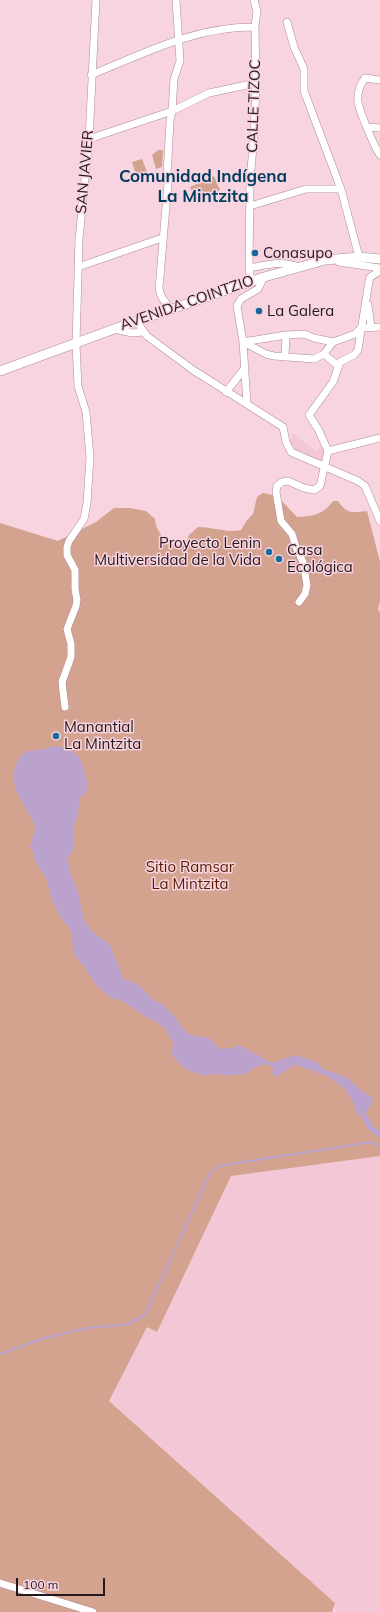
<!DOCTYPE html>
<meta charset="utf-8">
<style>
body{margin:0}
#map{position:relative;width:380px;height:1612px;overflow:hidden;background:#f8d4e0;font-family:Mulish,sans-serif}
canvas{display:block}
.scale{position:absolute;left:16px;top:1578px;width:89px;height:18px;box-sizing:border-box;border:2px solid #24181c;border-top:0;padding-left:5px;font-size:12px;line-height:14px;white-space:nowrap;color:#24181c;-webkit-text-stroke:3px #f8d4e0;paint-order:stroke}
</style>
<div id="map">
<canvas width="380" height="1612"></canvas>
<div class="scale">100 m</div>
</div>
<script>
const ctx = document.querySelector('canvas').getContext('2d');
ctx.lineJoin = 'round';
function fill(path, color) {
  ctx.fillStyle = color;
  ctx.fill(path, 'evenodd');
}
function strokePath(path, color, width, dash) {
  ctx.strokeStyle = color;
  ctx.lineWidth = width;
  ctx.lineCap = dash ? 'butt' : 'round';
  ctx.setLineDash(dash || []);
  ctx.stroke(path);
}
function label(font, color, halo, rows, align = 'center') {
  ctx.font = font + ' Mulish,sans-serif';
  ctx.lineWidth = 3;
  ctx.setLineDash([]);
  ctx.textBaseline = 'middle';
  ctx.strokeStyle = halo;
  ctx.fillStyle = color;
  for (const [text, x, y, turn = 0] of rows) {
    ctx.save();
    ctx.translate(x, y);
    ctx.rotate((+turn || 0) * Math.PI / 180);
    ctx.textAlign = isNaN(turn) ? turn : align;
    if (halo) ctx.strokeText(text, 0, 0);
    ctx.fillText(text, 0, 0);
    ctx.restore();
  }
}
const built = new Path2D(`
 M292,433l24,18 3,-4 6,4 -6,13 -17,-12 -2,3 -7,-5 2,-3 -7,-4 5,-7 -2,-1z
 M380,1152v460h-41l-5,-4 1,-5 -113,-102 -113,-100 38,-75 72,-151z`);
const green = new Path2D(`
 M158,150h5l-1,17 -6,2 -4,-14z
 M142,159l6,15 -11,3 -5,-15z
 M214,176l6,14 -24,11 -6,-14z
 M263,493l14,3 20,21c16,-1 26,-2 36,-16h5c9,13 14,12 29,10l13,51v39l-2,9 2,2v544l-149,20 -74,156 -10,-5 -38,74 226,202 -3,9h-332v-1089l58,18 38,-19 18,-14h16l16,3 9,8 1,7 10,18 19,1 4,-10 9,-8c15,0 28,6 43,3l6,-10 6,-6 4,-17z`);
const water = new Path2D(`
 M54,746c6,1 16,2 21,7 7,6 13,25 12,35 0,4 -4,7 -7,10l-2,15 -4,13v23l-7,10 4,17 7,16 6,28 9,12 17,13 14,35h5l11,6 12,13 10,5 11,11 13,17 8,4 15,2 11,11 13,-1 6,-3 33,18 23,-8c10,4 23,4 28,14l24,8 16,15 4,2 1,2h3l2,6 -2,2 -1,4 -7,6 -5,2 -6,-16 -7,-11 -21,-15 -4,1 -7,-6 -2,2 -14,-6c-8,2 -14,8 -22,12l-3,-5 2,-4 -7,-4 -14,4 -1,3 -12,4 -5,-1 -7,2 -6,-2 -19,1 -16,-5 -11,-10 -5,-8 2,-5v-5l-5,-7 -2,-6 -14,-10 -6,-2 -22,-15 -6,-3h-6l-15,-13 -12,-18 -12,-15 -1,-18 -2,-6 -10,-13 -8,-16 -6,-22 -12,-19v-6l-4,-6 3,-11 3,-9 -20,-36 -3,-13 1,-7 5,-13 8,-7 13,-1z`);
const stream = new Path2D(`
 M0,1354l44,-16 43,-10 41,-4 17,-9 64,-140 9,-9 153,-24 8,3 1,-2`);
const canal = new Path2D(`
 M363,1114l8,14 9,7`);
const minor = new Path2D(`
 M287,22l7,25 10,22v22l37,98 18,68
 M91,75c53,-22 106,-49 164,-48
 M380,80l-15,-2c-5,7 -8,16 -7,24 2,11 16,44 22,53
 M367,127l13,1
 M89,139l83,-28 37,-18 47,-10
 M250,206l56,-17h35
 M339,262l41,6
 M78,267l84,-29
 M249,268c17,-3 34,-8 50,-1
 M251,281l-2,-13 1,-89 4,-42 2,-54 -1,-56 2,-16 -3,-11
 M368,305l3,22
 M170,309l-9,-13 -2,-8 9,-105 -1,-8 3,-54 2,-10 2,-32 6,-18 -4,-61
 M136,321l11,15 46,34 90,57 3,15 5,10 67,29 7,5 15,35
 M114,329l18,4 11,-1
 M243,342l23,12 8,2 40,3 10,-5 9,-12 22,-8 6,-6 19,-1
 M243,342l43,-7 18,-1 10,4 19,4
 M324,354l14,12
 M285,357l1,-22
 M226,392l19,-24
 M247,404l-4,-62 -6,-36 4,-7 17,-10 6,-12
 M328,451l52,-13
 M299,602l6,-8 2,-9 -4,-23 -7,-15 -4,-13 -11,-13 -5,-29 1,-6 5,-4 6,-1 16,7 10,2 6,-4 8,-35 -10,-22 -9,-14 24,-33 7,-20 14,-7 4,-5 11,-69 1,-4 10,-6
 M65,707l-3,-25 9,-25v-13l-4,-15 9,-23 1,-6 -2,-11v-19l-8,-15v-8l2,-6 15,-22 3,-16 3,-46 -4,-45 -8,-26 -2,-42 3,-105 10,-100 7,-139
 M0,1583l93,29`);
const major = new Path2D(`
 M0,371l114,-42 150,-52 61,-17 34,-3 21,2`);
const markers = [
 [255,253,4,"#166a9b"],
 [259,311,4,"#166a9b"],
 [269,552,4,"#166a9b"],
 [279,559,4,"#166a9b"],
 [56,736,4,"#166a9b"]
];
const streetNames = [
 ["CALLE TIZOC",254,106,-88],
 ["SAN JAVIER",85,172,-85],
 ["AVENIDA COINTZIO",187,303,-19]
];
const poiNames = [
 ["Conasupo",263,253],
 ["La Galera",267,311],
 ["Proyecto Lenin",261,543,"right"],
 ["Multiversidad de la Vida",261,560,"right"],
 ["Casa",287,550],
 ["Ecológica",287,567],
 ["Manantial",64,727],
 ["La Mintzita",64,744]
];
const parkNames = [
 ["Sitio Ramsar",190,867],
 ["La Mintzita",190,884]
];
const quarterNames = [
 ["Comunidad Indígena",203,177],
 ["La Mintzita",203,197]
];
fill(built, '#f3c7d5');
fill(green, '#d3a390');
fill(water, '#baa2cd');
strokePath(stream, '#baa2cd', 2);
strokePath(canal, '#baa2cd', 6);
strokePath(minor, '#ad8b96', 8);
strokePath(major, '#ad8b96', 10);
strokePath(minor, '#fff', 7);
strokePath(major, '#fff', 9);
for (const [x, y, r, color] of markers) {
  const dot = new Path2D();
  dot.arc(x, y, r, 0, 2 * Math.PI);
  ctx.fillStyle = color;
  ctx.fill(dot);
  strokePath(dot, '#f8d4e0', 1.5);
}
label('15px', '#24181c', '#f8d4e0', streetNames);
label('15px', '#24181c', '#f8d4e0', poiNames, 'left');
label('15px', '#581d00', '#f8d4e0', parkNames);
label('bold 17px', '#003c5d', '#f8d4e0', quarterNames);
</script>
